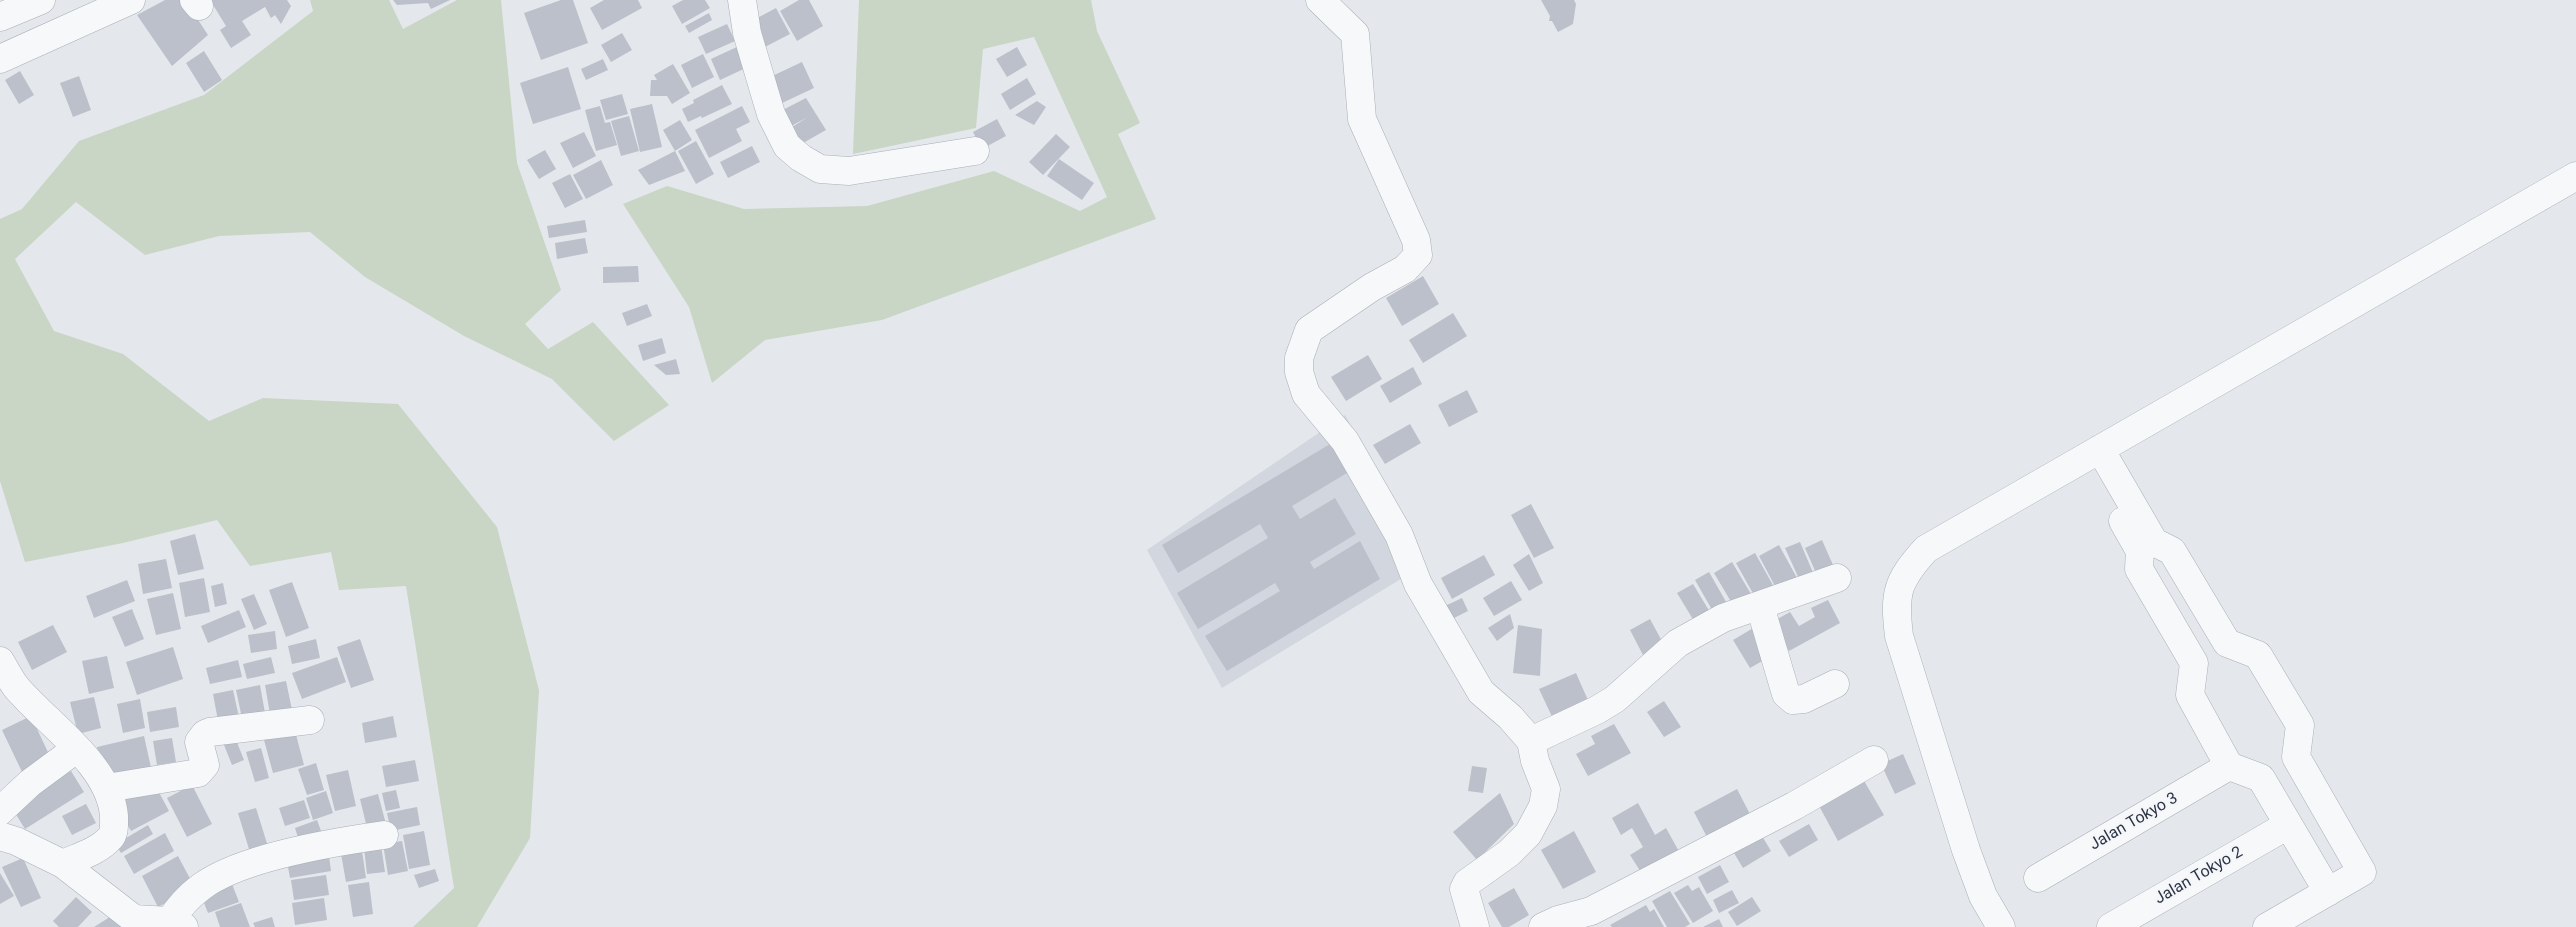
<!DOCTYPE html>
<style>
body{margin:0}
canvas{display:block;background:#e4e7ec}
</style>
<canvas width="2576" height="927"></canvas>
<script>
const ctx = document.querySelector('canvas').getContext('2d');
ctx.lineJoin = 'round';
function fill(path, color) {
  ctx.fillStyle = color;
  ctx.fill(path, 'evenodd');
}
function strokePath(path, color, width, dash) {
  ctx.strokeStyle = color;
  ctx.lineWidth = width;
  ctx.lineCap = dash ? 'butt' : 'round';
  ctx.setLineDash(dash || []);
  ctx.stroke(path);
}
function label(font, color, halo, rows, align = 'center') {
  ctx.font = font + ' Roboto,sans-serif';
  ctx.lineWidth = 4.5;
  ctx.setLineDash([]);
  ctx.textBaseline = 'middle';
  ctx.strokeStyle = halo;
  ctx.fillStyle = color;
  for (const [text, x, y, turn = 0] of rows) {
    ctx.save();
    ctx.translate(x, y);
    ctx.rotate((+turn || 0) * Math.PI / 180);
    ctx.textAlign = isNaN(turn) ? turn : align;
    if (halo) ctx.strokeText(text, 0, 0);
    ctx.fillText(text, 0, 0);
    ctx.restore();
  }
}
const built = new Path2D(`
 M1345,415l27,48 37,111 -187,114 -75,-138z`);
const green = new Path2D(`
 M310,0h79l14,29 54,-29h44l16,163 44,127 -36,34 23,25 45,-27 76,83 -55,36 -62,-62 -88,-43 -99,-59 -55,-45 -91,4 -74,19 -69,-53 -61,57 39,72 69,23 86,67 54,-23 135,6 99,123 42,163 -9,148 -53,89h-64l41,-39 -48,-302 -67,4 -8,-38 -81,14 -33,-46 -94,23 -98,19 -25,-81v-262l22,-10 57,-68 125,-46 109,-84z
 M859,0h232l6,31 43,92 -22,11 38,85 -274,101 -117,20 -53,43 -23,-76 -66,-103 44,-18 77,23 123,-3 127,-35 86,40 27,-14 -73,-160 -51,12 -7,79 -123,26z`);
const building = new Path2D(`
 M165,0h20l23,35 -36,31 -35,-51z
 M210,0h77l4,6 -10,18 -6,-9 -4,3 -6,-11 -23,14 9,14 -20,13 -11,-18 6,-4z
 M393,0h57l-19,9 -3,-6 -31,2z
 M561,0h12l15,43 -47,17 -17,-47z
 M604,0h34l4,8 -40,22 -12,-22z
 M683,0h22l5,8 -28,16 -10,-18z
 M799,0h10l14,26 -26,15 -17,-30z
 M1541,0h33l2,4 -3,20 -15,8 -6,-11h-3l1,-5z
 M776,8l14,26 -29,15 -13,-26z
 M709,13l3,7 -23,13 -4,-7z
 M727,24l8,17 -29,13 -8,-17z
 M622,33l10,17 -21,12 -10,-17z
 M739,46l9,21 -28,13 -9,-21z
 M1017,47l10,18 -20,12 -11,-18z
 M204,51l18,29 -18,12 -18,-29z
 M703,54l11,23 -22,11 -11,-23z
 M603,59l5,11 -22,10 -5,-11z
 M802,62l12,26 -34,16 -12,-26z
 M673,64l17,29 -18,11 -5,-8h-17l1,-16h6l-3,-5z
 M568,67l13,42 -48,15 -13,-41z
 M20,71l14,24 -15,9 -14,-24z
 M79,76l12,34 -18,7 -13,-34z
 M1027,78l9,16 -26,16 -9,-16z
 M722,85l10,19 -30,14 -1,-2 -13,6 -6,-13 12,-6 -1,-3z
 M622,94l6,20 -22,6 -6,-20z
 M806,98l20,32 -30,17 -10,-16 22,-14 -24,13 -9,-16z
 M1037,101l9,6 -12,18 -19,-10z
 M652,104l10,43 -22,5 -10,-43z
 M600,106l5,17 5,-1 7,23 -21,6 -11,-41z
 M742,106l8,16 -14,7 6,12 -33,17 -14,-28z
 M629,116l10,35 -18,5 -10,-35z
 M997,119l9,17 -24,13 -9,-17z
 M680,120l12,20 -17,11 10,20 -36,14 -11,-15 37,-19 -12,-21z
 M584,132l12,24 -23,12 -13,-25z
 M1056,134l14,13 -27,28 -14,-13z
 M696,141l18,33 -18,10 -18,-33z
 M752,146l8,16 -32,16 -8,-16z
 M545,150l11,19 -17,10 -12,-19z
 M1059,159l35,24 -12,17 -35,-24z
 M601,160l12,25 -27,14 -13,-24z
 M570,174l13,25 -18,9 -13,-25z
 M585,220l2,12 -38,6 -2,-12z
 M585,238l3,15 -31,6 -2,-16z
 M638,266l1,16 -36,1v-16z
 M1423,276l16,28 -37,22 -16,-28z
 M647,304l5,12 -25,10 -5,-13z
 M1453,313l14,23 -44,27 -14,-23z
 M662,338l4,15 -23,8 -5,-16z
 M1368,355l14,24 -36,22 -15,-24z
 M676,359l4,15 -14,1 -12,-10z
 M1413,367l9,17 -32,19 -10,-17z
 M1467,390l11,22 -29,15 -11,-22z
 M1410,424l11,19 -36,21 -12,-19z
 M1340,438l7,35 -55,33 8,13 35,-21 21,36 -46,28 4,7 46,-28 20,38 -153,92 -22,-35 75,-45 -5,-8 -77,46 -21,-36 91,-55 -8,-14 -82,49 -16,-28z
 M1531,504l23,44 -20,10 -23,-43z
 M195,534l9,35 -26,6 -8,-34z
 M1822,540l15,34 -17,8 -15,-34z
 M1800,542l14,33 -14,6 -15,-33z
 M1779,545l18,33 -21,10 -17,-32z
 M1755,553l19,34 -19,10 -19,-34z
 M1529,554l14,29 -14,8 -16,-26z
 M1484,555l11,20 -43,24 -11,-21z
 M166,559l6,29 -29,6 -5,-30z
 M1732,562l19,32 -18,11 -19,-32z
 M1709,572l20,35 -14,8 -20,-35z
 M204,578l6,34 -25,5 -6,-34z
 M127,580l8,21 -41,17 -8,-22z
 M1511,581l11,19 -28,16 -11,-18z
 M292,582l17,46 -23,9 -17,-47z
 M223,583l4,21 -12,3 -4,-21z
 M1693,584l20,33 -16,9 -20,-33z
 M173,593l8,36 -25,6 -9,-36z
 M254,594l13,30 -13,6 -13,-31z
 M1462,598l6,13 -16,8 -7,-13z
 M1828,600l12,23 -51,28 -17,-29 18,-10 9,14 16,-9 -4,-9z
 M132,609l12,30 -19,8 -13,-30z
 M239,610l7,17 -38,16 -7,-17z
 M1510,614l4,14 -17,13 -9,-13z
 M1650,619l13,24 -20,12 -13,-25z
 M53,625l14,27 -35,18 -14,-28z
 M1518,625l24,4 -2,47 -27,-3z
 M1755,627l16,29 -21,12 -17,-28z
 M275,631l2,18 -26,4 -3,-18z
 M316,639l4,19 -28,6 -4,-18z
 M360,639l14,41 -23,8 -14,-41z
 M173,647l10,32 -46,16 -11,-33z
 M107,656l7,32 -25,6 -7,-33z
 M271,657l4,16 -28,6 -4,-15z
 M337,657l9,25 -44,17 -10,-26z
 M238,660l4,17 -32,7 -4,-16z
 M1576,673l15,34 -36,16 -16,-34z
 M286,681l6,29 -22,4 -5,-29z
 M260,685l5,28 -23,5 -6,-28z
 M233,690l7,32 -21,4 -6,-32z
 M94,697l7,31 -23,6 -8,-32z
 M140,699l5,29 -22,5 -6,-29z
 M1664,701l17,26 -17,10 -17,-25z
 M176,707l3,20 -29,5 -3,-20z
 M31,716l22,47 -29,13 -22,-46z
 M393,716l4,21 -32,6 -3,-20z
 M1614,724l17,29 -43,23 -12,-22 19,-10 -4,-8z
 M295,731l9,34 -31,8 -9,-33z
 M234,735l10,25 -12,5 -10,-25z
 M144,736l8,36 -48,10 -7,-35z
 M172,738l4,24 -19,3 -4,-24z
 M261,748l8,30 -14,4 -9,-30z
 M1903,754l13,30 -21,10 -14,-30z
 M415,760l4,21 -33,6 -4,-21z
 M316,763l8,27 -17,5 -9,-26z
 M1472,766l15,2 -4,25 -15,-2z
 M348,770l8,36 -21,5 -9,-36z
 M71,771l13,21 -59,37 -13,-21z
 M1863,779l21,36 -46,26 -20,-37z
 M154,783l15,28 -38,20 -15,-28z
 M192,785l20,39 -25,13 -20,-39z
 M1737,789l15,29 -43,23 -15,-29z
 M396,790l4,18 -14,3 -4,-18z
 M326,791l7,22 -20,7 -7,-22z
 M1500,793l14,31 -37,36 -24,-28z
 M378,794l9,34 -19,4 -8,-33z
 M304,800l6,18 -25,8 -6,-18z
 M1638,803l17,32 11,-7 15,27 -37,22 -14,-22 13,-8 -11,-19 -11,7 -9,-17z
 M86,804l10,19 -24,12 -10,-19z
 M417,807l3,18 -29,6 -4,-18z
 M256,808l14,45 -18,6 -14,-46z
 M317,820l7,19 -23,8 -6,-19z
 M1809,824l9,16 -29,17 -10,-16z
 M148,825l5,9 -32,19 -5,-9z
 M424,831l6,34 -21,4 -6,-34z
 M1574,831l22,41 -33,17 -22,-39z
 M1759,831l12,20 -28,17 -12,-20z
 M165,833l9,18 -40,23 -10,-18z
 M402,841l6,30 -20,4 -5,-31z
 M361,844l5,34 -20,4 -6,-34z
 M381,845l4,27 -18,2 -3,-26z
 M328,849l3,22 -41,7 -4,-22z
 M178,856l17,32 -37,19 -16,-31z
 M23,858l18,40 -20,9 -19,-40z
 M1720,865l9,17 -22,12 -9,-17z
 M435,869l4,12 -20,7 -5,-13z
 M0,873l14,23 -14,8z
 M326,875l3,20 -35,5 -3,-20z
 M369,882l4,32 -20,3 -5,-32z
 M232,884l7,18 -31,11 -7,-18z
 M1688,885l4,6 7,-4 14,24 -20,12 -19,-30z
 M1514,888l15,27 -20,12h-7l-14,-24z
 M1732,890l7,13 -20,10 -6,-13z
 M1670,891l20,33 -5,3h-18l-15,-26z
 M76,897l16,15 -14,15h-19l-6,-6z
 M1752,897l9,14 -24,15 -9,-14z
 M324,898l3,22 -32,5 -3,-22z
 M241,903l9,24h-30l-5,-15z
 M1646,905l4,7 4,-3 10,18h-52l-2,-2z
 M113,915l8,12h-27z
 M272,917l3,10h-20l-2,-4z
 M1719,919l4,8h-20z`);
const minor = new Path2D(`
 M194,0l5,6
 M742,0l5,33 24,81 16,32 14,12 19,11 29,2 126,-20
 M1320,0l35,34 7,85 54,121 2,15 -13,14 -33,18 -63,43 -10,28v14l7,22 39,47 54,94 19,49 63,108 29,25 21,24 4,20 11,28 -3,17 -15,28 -19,19 -42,30 -3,6 11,38
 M0,17l41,-17
 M0,59l131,-59
 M2100,449l54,93 18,9 55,92 31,12 42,70 -4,32 66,115 -95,55
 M2123,521l17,30 -1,18 55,94 -4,32 39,71 32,12 67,114
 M1760,606l26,88 7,6 11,-1 31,-15
 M0,661c5,8 10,18 16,26 31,37 94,77 98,129 0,7 1,17 -4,22 -11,13 -32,19 -47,26
 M1531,741l66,-31 18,-11 63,-56 45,-25 114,-40
 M107,788l91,-15 7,-8 -6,-23 6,-8 5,-2 100,-12
 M0,811l30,-28 46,-34
 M0,836l16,5 47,23 71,55 36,2 14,6
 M2038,878l191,-112
 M170,921c8,-13 19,-25 31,-34 40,-30 133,-45 183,-52
 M1543,927l15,-7 33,-9 203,-105 80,-46
 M2001,927l-18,-31 -17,-46 -67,-214c-5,-42 -3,-54 27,-87l650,-373
 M2111,927l177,-102`);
const streetNames = [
 ["Jalan Tokyo 3",2134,822,-30],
 ["Jalan Tokyo 2",2199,876,-30]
];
fill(built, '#d2d6de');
fill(green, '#c9d6c5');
fill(building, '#bbc0ca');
strokePath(minor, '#a9aeb7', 29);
strokePath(minor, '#f7f8fa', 28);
label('16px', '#2b3445', '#f4f6f9', streetNames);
</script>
